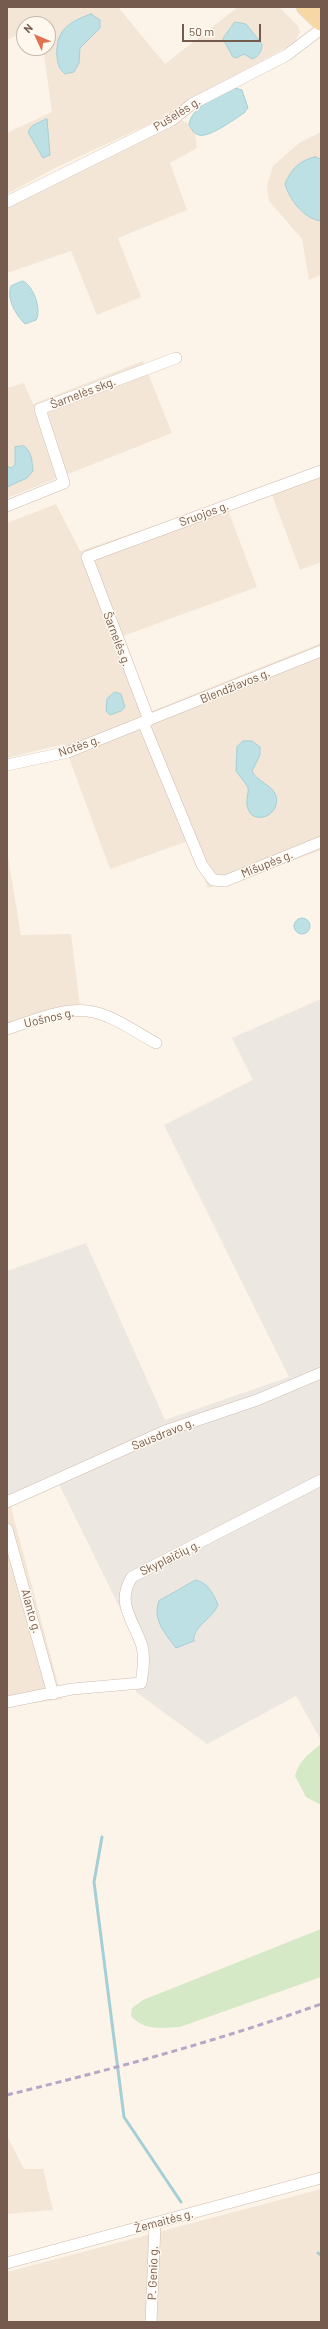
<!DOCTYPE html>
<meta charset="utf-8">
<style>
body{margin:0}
#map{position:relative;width:328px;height:2329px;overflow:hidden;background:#fcf4e9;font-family:Barlow,sans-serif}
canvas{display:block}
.frame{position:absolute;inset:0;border:8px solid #755b4d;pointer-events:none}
.north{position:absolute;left:16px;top:16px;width:40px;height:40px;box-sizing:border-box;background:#fef8ef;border:1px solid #c7b9ae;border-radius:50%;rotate:314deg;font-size:11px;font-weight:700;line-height:16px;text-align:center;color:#755b4d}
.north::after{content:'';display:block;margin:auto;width:14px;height:18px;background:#e07153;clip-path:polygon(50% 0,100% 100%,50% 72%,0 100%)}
.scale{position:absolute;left:182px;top:24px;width:79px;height:18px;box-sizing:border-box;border:2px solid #755b4d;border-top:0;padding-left:5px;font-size:12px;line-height:14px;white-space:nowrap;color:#755b4d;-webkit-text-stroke:3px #fef8ef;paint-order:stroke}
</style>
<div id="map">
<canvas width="328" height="2329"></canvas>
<div class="frame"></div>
<div class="north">N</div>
<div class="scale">50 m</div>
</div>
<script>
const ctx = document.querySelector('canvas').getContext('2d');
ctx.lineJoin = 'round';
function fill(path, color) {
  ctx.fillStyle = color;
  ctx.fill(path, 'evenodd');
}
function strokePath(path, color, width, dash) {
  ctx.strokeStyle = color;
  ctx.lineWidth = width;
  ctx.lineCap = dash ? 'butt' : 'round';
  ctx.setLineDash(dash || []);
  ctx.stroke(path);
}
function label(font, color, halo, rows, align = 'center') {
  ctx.font = font + ' Barlow,sans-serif';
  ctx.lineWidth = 3;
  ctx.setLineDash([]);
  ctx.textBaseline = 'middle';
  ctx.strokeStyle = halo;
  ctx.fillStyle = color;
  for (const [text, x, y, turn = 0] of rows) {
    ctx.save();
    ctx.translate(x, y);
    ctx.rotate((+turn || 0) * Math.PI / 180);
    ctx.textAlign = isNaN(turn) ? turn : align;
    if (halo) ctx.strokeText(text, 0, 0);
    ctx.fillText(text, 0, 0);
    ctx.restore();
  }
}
const residential = new Path2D(`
 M7,7h111l47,57 73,-57h41l19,19 2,6 -5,11 -101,54 -21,16 -116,54 -50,27v-61l45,-21 -9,-64h5v-24h-24v8l-17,8z
 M181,120l8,4 6,9 2,15 -27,15 17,47 -69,28 23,59 -44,18 -26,-64 -64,22v-66z
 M321,132v143l-12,5 -7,-41 -33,-38 -2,-15 6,-20 26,-23z
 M143,361l29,72 -165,65v-110l17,-5 9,21z
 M321,477v85l-21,8 -28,-75z
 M225,502l32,85 -134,49 29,75 169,-68v207l-59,22 -54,16 -20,-47 -78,28 -46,-125 -57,14v-235l49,-19 24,47z
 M7,851l14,84 50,-1 10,81 -74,18z
 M7,1496h1l54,203 -43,6 -12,-11z
 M7,2136l17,33h19l10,41 -46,4z
 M321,2189v133h-314v-50z`);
const industrial = new Path2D(`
 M321,999v741l-25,-44 -89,48 -71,-52 3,-39 -6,-18 -79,-161 -47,22v-225l79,-28 79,177 124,-43 -125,-252 89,-45 -21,-42z`);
const green = new Path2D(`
 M321,1744v61l-15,-8 -11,-21c4,-16 14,-22 26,-32z
 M321,1929v48l-141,50c-18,1 -36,4 -49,-11l1,-8 11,-8z`);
const water = new Path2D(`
 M91,14l9,6v8l-20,20 -1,15 -5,9 -9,2c-6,-5 -7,-10 -8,-17 -2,-26 11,-35 34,-43z
 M235,22l11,2 16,20c0,7 -3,13 -10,15l-8,-5 -8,4 -3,-1 -10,-18z
 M235,88l7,2 6,18 -4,5c-9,6 -35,25 -45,22 -5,-1 -8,-6 -10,-11 3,-18 31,-29 46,-36z
 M47,119l3,36 -7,3 -15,-26 4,-6z
 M315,157l6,2v62c-17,-2 -32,-22 -36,-37 6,-15 15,-24 30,-27z
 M23,281c11,5 19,30 13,39l-11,4c-9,-9 -19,-25 -14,-38z
 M24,446c8,6 8,15 9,25l-6,7 -20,9v-21l4,2 4,-3v-18z
 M115,692l6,2 4,13 -4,4 -11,4 -4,-4 1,-12z
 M243,741h9l8,6v8l-8,16c5,11 21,14 24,25 5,21 -26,31 -29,9 -1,-6 2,-12 1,-18l-12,-16 1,-24z
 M294 926a8 8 0 1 1 16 0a8 8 0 1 1-16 0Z
 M196,1580c12,3 17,13 22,25 -6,14 -26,22 -24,36l-18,7c-11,-15 -24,-28 -17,-47z`);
const stream = new Path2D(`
 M102,1837l-8,45 30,235 57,85
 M318,2253l3,2`);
const minor = new Path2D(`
 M7,202l165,-82 20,-16 95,-49 34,-26
 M7,506l57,-23 -24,-74 136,-51
 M149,720l-62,-163 234,-86
 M143,722l59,143 11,15 12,1 96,-39
 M7,765l61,-13 253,-101
 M7,1029c26,-8 54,-21 81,-18 24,3 47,21 68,32
 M7,1502l158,-71 92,-31 64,-27
 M7,1529l46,165
 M7,1702l65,-13 69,-6c2,-13 4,-24 1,-37 -8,-25 -27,-43 -10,-69l189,-97
 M7,2263l314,-85
 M151,2322l4,-98`);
const primary = new Path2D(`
 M305,7l16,15`);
const rail = new Path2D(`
 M7,2095c106,-26 211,-54 314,-91`);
const streetNames = [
 ["Pušelės g.",177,114,-32],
 ["Šarnelės skg.",83,393,-21],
 ["Sruojos g.",204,514,-20],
 ["Šarnelės g.",117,639,69],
 ["Blendžiavos g.",235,686,-22],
 ["Notės g.",79,746,-19],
 ["Mišupės g.",267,864,-22],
 ["Uošnos g.",49,1018,-13],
 ["Sausdravo g.",163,1434,-22],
 ["Skyplaičių g.",170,1558,-26],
 ["Alanto g.",31,1611,74],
 ["Žemaitės g.",164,2221,-15],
 ["P. Genio g.",153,2273,-88]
];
fill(residential, '#f3e6d7');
fill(industrial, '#ede7e2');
fill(green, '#d5e9c7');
fill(water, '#bde0e5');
strokePath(water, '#a4cfd6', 1);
strokePath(stream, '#a4cfd6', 3);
strokePath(minor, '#cebcaf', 12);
strokePath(primary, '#d8d1cd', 18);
strokePath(minor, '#fff', 11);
strokePath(primary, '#f7d7a4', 17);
strokePath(rail, '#b7a7c6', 3, [6, 4]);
label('12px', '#755b4d', '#fef8ef', streetNames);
</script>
